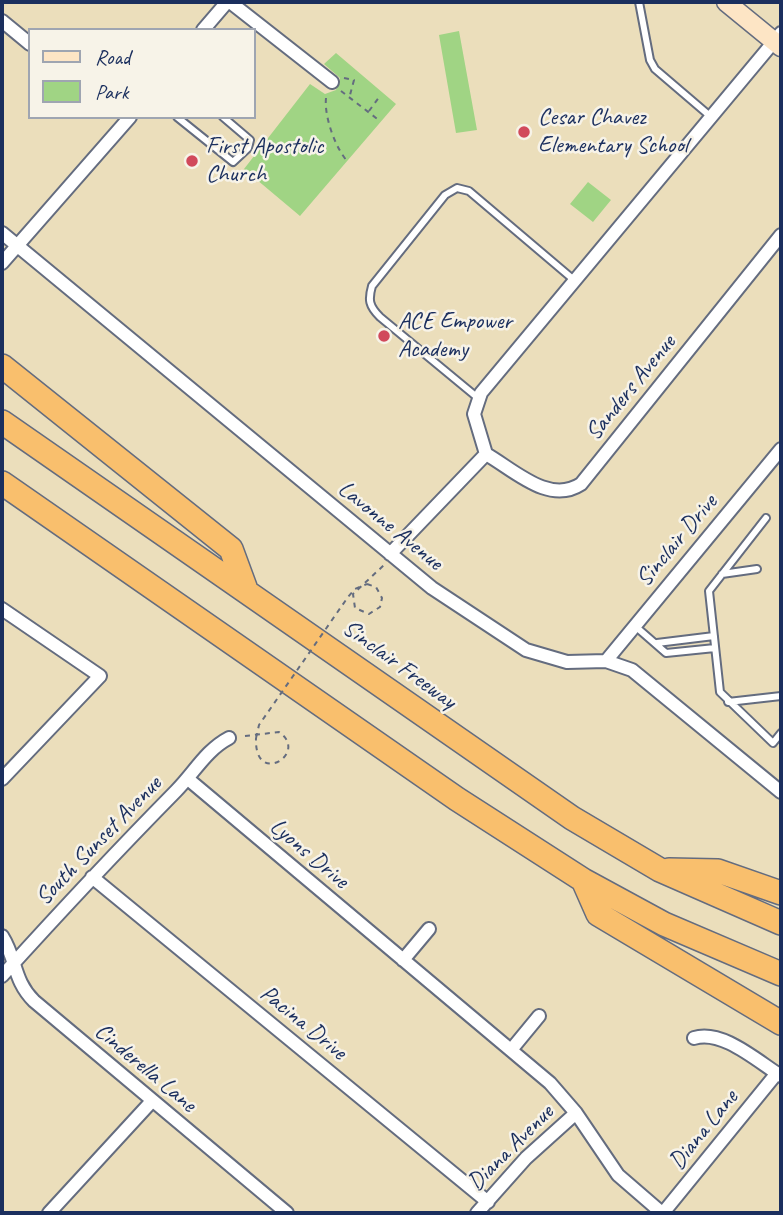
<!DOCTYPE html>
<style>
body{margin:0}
#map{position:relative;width:783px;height:1215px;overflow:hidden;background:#ebdebb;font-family:Caveat,sans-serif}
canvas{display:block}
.frame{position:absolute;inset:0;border:4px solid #1b2f5e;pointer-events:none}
.legend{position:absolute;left:28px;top:28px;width:228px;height:91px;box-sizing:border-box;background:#f7f3e8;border:2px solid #9fa5b1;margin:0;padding:9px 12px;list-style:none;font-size:21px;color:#1b2f5e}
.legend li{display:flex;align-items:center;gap:14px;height:35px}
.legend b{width:35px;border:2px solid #9fa5b1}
</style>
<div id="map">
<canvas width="783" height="1215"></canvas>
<div class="frame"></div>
<ul class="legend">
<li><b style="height:9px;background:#fde5c5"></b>Road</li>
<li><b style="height:19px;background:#a0d484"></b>Park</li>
</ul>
</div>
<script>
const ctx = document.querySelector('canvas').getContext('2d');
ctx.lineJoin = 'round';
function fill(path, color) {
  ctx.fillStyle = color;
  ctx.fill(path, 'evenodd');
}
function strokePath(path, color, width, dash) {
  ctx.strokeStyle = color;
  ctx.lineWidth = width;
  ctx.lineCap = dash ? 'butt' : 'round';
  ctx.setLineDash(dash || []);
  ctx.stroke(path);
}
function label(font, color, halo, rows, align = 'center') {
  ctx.font = font + ' Caveat,sans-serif';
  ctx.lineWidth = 5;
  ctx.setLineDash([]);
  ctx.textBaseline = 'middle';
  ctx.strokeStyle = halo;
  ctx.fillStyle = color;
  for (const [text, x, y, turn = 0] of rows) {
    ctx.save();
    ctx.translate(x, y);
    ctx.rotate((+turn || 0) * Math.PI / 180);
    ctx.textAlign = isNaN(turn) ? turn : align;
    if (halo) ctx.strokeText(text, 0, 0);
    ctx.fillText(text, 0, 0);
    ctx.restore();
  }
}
const green = new Path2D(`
 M459,31l18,99 -21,3 -17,-98z
 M336,53l60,51 -96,112 -56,-47 66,-85 15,10 11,-4 4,-12 -16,-14z
 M588,182l23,18 -18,22 -23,-18z`);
const path = new Path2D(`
 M344,78l10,2 -4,15
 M341,91l39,30
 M326,98c-2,18 9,49 21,63
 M369,111l11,-15
 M367,584l9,3 6,11 -2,9 -11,7 -14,-6 -2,-14 31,-29
 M245,736l34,-4c31,21 -25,56 -23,6`);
const lane = new Path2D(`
 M639,2l11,58 5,9 55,47
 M177,117l56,45 15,-14 2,-8 -27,-23
 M478,398l-98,-81c-11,-11 -12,-17 -8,-31l73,-91 12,-7 12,3 105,89
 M766,518l-57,73 11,101 53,51 8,-10
 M722,574l35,-5
 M635,626l31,27 49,-5
 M657,643l57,-7
 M728,702l53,-6`);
const street = new Path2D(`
 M230,2l102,80
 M2,21l28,23
 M203,30l24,-28
 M2,233l430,355 94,62 41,12 39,-1 26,9 149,122
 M2,263l128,-146
 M486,454l-12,-40 7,-21 300,-360
 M486,454c28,16 63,51 95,30l200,-249
 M390,554l96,-100
 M2,609l98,67 -98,103
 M606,661l175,-212
 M188,779l362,304 26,30 42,62 44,38
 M92,877l396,325
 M2,936c15,24 11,44 32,65l253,212
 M403,960l26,-31
 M2,976c57,-63 114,-124 174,-185 18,-18 30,-41 53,-53
 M694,1038c28,-9 63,23 87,38
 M511,1050l28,-34
 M49,1213l103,-112
 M477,1213l49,-55 50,-45
 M663,1213l114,-140`);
const secondary = new Path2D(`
 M726,2l55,45`);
const highway = new Path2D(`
 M2,366l229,183 14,38
 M2,422l570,396 88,52 121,53
 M2,483l455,316 126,81 81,44 117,50
 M669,870l49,1 63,22
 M583,880l15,34 183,109`);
const pathBridge = new Path2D(`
 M256,738l3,-13 89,-128 7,-8 12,-5`);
const markers = [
 [524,132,7,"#d1495b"],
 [192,161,7,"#d1495b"],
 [384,336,7,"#d1495b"]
];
const poiNames = [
 ["Cesar Chavez",538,118],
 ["Elementary School",538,146],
 ["First Apostolic",206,147],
 ["Church",206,175],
 ["ACE Empower",398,322],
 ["Academy",398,350]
];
const streetNames = [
 ["Sanders Avenue",631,388,-51],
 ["Lavonne Avenue",390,526,39],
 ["Sinclair Drive",677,541,-50],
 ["Sinclair Freeway",399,665,36],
 ["South Sunset Avenue",99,841,-46],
 ["Lyons Drive",309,854,40],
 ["Pacina Drive",303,1023,39],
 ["Cinderella Lane",145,1068,40],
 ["Diana Lane",704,1130,-51],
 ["Diana Avenue",511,1148,-45]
];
fill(green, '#a0d484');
strokePath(lane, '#646c7f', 10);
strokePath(street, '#646c7f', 16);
strokePath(secondary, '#646c7f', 21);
strokePath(highway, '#646c7f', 26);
strokePath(path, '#646c7f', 2, [5, 5]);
strokePath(lane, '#fff', 6);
strokePath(street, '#fff', 12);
strokePath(secondary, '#fde5c5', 18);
strokePath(highway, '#f9bf6d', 23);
strokePath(pathBridge, '#646c7f', 2, [5, 5]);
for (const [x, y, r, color] of markers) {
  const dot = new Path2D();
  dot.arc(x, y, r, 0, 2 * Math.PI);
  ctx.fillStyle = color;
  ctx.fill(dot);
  strokePath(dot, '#f7f3e8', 2.5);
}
label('24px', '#1b2f5e', '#f7f3e8', poiNames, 'left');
label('24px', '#1b2f5e', '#f7f3e8', streetNames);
</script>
